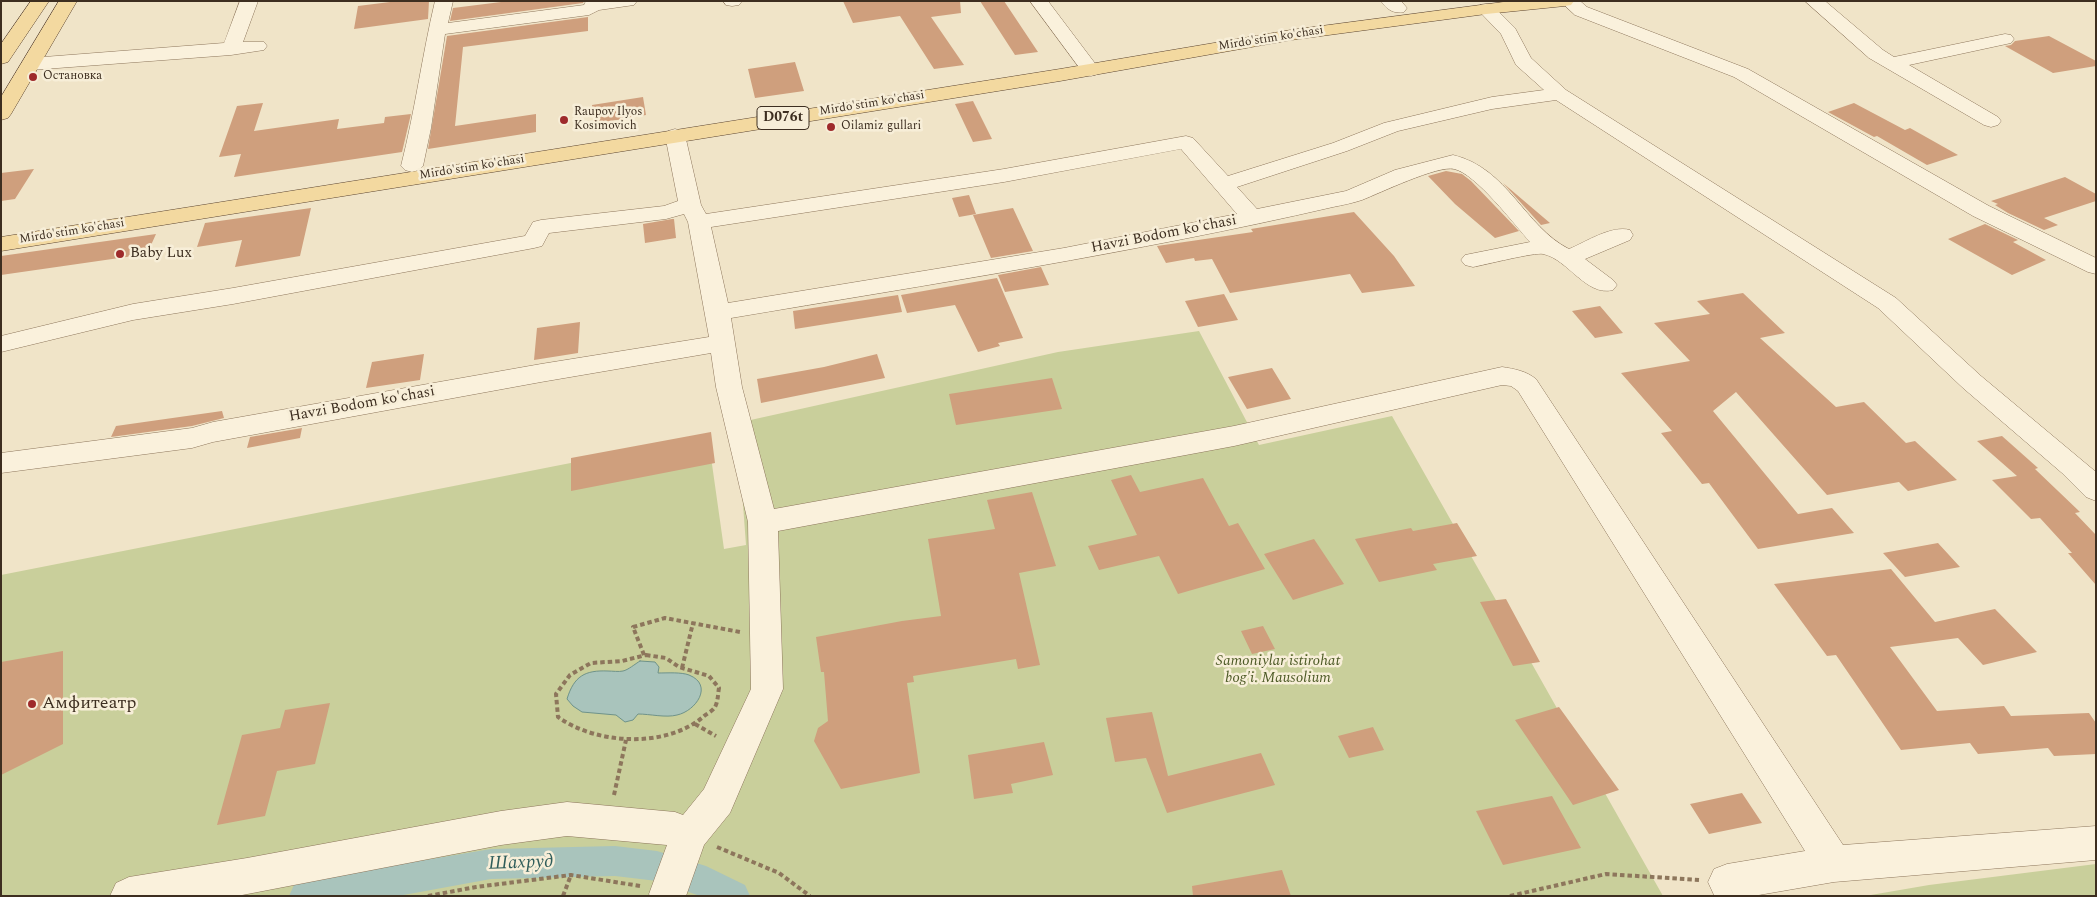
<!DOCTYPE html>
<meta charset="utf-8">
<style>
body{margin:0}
#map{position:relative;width:2097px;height:897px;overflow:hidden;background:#f0e4c8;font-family:Spectral,serif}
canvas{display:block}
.frame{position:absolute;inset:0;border:2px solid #3d2e20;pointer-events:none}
</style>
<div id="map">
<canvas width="2097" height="897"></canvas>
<div class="frame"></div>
</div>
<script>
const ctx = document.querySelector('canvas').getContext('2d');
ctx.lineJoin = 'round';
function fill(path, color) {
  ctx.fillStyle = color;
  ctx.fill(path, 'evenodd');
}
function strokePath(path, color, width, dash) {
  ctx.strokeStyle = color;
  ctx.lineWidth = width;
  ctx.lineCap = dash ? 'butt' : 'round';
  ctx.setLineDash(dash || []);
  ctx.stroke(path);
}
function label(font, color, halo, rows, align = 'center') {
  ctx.font = font + ' Spectral,serif';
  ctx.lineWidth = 5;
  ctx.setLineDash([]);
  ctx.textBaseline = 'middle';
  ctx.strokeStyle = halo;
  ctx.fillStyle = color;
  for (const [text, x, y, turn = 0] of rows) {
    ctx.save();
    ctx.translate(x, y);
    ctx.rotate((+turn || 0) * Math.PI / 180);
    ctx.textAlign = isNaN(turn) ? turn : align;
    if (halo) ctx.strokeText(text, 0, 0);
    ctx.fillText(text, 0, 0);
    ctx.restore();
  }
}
const green = new Path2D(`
 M1199,331l60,114 133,-29 271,480h-1662v-321l707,-139 16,113 22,-4 -9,-122 321,-71z
 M2096,864v32h-231l64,-11z`);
const water = new Path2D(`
 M640,661l15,1 4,5 -1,6c10,0 23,-1 31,2 25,10 7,36 -12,40 -11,3 -27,-1 -39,-1l-5,6 -8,2 -9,-7 -34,-3 -9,-6 -6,-7c7,-23 18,-29 41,-28 4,0 11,1 15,0 5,-1 12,-7 17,-10z`);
const canal = new Path2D(`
 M615,846l42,5 49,15 39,19 5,11h-50l-43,-15 -42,-5 -124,3 -93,17h-109l5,-11 11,-5 186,-31z`);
const building = new Path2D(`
 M398,1h31l-1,18 -74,10 4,-23z
 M509,1h75l-1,2 -133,18 3,-13z
 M843,1h117l1,12 -30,4 33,48 -30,4 -34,-53 -47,7z
 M980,1h24l34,51 -23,3z
 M588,17v14l-125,16 -8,79 81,-12v18l-108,17 19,-113z
 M2049,36l47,25v5l-43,7 -48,-27 6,-1 4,-4z
 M795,62l9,29 -49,7 -7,-29z
 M643,97l3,18 -52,9 -2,-19z
 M973,101l19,38 -19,3 -18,-38z
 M263,103l-9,28 85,-12 -2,10 47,-6 1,-6 26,-3 -9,38 -168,25 7,-23 -22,3 18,-51z
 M1854,103l51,27 5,-2 48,27 -31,10 -50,-29 -3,1 -46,-25z
 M34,169l-19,30 -14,2v-28z
 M1446,171l16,3 9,7 48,50 -24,7 -40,-34 -27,-28z
 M2065,177l31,17v7l-52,17 14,7 -14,5 -36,-17 -13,-8 3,-1 -7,-3z
 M1503,183l47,40 -9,2z
 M969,195l7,19 -17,3 -7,-19z
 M311,208l-11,48 -65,11 7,-27 -45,7 8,-24z
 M1013,208l20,43 -42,7 -18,-43z
 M1354,212l40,44 21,30 -53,7 -12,-19 -120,19 -18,-34 -17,2 -1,-3 -28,5 -9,-17 96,-14 -2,-3z
 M672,219h2l2,19 -31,5 -2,-19z
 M1985,224l33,16 -5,2 33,18 -34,15 -64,-36z
 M156,234l-9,20 -146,21v-19z
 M1041,267l8,18 -44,7 -7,-17z
 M997,278l26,60 -25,5 2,3 -22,6 -23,-47 -48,8 -6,-18z
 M1743,293l42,40 -25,5 76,69 28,-5 42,41 9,-2 42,39 -49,11 -9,-9 -72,13 -91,-103 -23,19 85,103 34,-6 22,25 -96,16 -49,-66 -7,1 -41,-51 11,-2 -51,-58 69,-12 -36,-38 56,-9 -13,-13z
 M1224,294l14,26 -40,7 -13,-26z
 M898,295l4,17 -107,17 -2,-18z
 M1600,306l23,27 -28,5 -23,-27z
 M580,322l-2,31 -44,7 3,-32z
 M424,354l-4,26 -54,8 6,-26z
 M877,354l8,24 -124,25 -4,-24 67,-12z
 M1272,368l19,31 -44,10 -19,-32z
 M1052,378l10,31 -106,16 -7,-31z
 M222,411l2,7 -32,8 -81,11 5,-11z
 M302,428l-2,10 -53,10 3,-11z
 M711,432l4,31 -144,28v-33z
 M2002,436l36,32 -3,1 45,43 -5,1 21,22v50l-28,-32h4l-32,-35 -9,1 -39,-39 25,-4 -40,-35z
 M1131,475l9,17 63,-14 26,48 9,-3 27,46 -87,25 -19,-38 -60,14 -11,-24 49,-11 -26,-55z
 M1032,492l24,74 -37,7 21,92 -22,4 -2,-10 -103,17 1,6 -7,1 13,90 -79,16 -27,-48 4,-13 10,-7 -4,-49h-3l-5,-35 86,-16 39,-5 -13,-77 67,-10 -8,-29z
 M1457,523l20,33 -44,8 4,6 -58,12 -24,-43 56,-11 2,3z
 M1314,539l30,45 -51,16 -29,-46z
 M1938,543l22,24 -55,10 -22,-24z
 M1891,569l44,53 60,-13 42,43 -54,13 -25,-27 -68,9 47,64 67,-5 7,10 78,-3 7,10v31l-42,2 -6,-8 -70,6 -8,-11 -69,7 -65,-95 -9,1 -53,-72z
 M1506,599l34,63 -27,4 -33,-64z
 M1263,626l12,23 -23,5 -11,-23z
 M63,651v93l-62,31v-113z
 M330,703l-15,61 -38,7 -12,45 -48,9 25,-90 38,-7 5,-18z
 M1559,707l60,83 -46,15 -58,-85z
 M1152,712l16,64 93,-23 14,32 -108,28 -21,-55 -31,4 -9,-44z
 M1373,727l11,23 -35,8 -11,-22z
 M1044,742l9,33 -42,9 2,9 -39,6 -6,-44z
 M1742,793l20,30 -53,11 -19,-30z
 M1552,796l29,52 -78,17 -27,-54z
 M1282,870l9,26h-98l-1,-10z`);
const path = new Path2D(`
 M644,655l-11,-28 32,-9 75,14
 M646,655l20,3 13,9 30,9 10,12c-1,5 -1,14 -4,19 -2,4 -9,7 -12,10 -37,31 -106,28 -145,0l-2,-23 14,-19 21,-12 31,-2z
 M682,668l11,-45
 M695,724l21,12
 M614,795l12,-55
 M717,847l62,26 31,23
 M428,896l48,-9 95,-12 69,11
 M563,896l8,-21
 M1510,896l96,-22 93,6`);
const minor = new Path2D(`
 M240,1h18l-15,41h21l3,4 -3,4 -33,5 -200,15 -7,-2 -2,-4 2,-4 7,-2 193,-15z
 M435,1h18l-5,22 136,-18 2,-4h51l-3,4 -35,5 -10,5 -144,19 -14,94 -8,38 -4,4 -7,2 -7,-2 -4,-4c14,-55 21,-110 34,-165z
 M723,1h19l-3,4 -7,1 -6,-1z
 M1030,1h18l52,69 -2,4 -7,2 -7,-2z
 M1381,1h20l6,7 -3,4c-10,2 -17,-2 -23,-11z
 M1560,1h20l7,6 161,62 241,137 107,52v16l-8,-2 -115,-56 -239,-139 -159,-62z
 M1805,1h20l58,49 11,7 111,-23 6,1 3,4 -3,4 -102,22 89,52 3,4 -3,4 -7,2 -7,-2 -115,-67z
 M1486,4l6,1 23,23 16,30 35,32 330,208 85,78 115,96v29l-10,-4 -24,-24 -99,-85 -85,-80 -322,-208 -64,9 -94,22 -51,20 -110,36 20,22 89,-18 49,-21 58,-15c55,13 71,71 116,94 17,-7 42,-24 61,-19l3,5 -3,5 -45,19 28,21 4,5 -4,5c-27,7 -45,-31 -70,-36 -8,-2 -59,11 -70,13l-8,-2 -4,-5 4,-5 65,-13c-15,-17 -55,-69 -76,-73 -16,-4 -74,24 -92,31 -9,3 -19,5 -29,7 -199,46 -401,77 -602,111l11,69 32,122 460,-83 268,-59c13,2 24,4 34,12l307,466 253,-19v34l-262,22 -81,14 -39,-1 -6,-13 6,-13 13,-5 78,-13 -287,-460 -7,-5 -9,-1 -268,61 -456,85 5,158 -53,124 -26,32 -18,51h-36l-1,-2 18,-49 -100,-9 -66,9 -264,51h-127l6,-13 13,-6 118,-19 254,-47 66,-9 108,10 8,3 21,-26 47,-100 -3,-167 -32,-135 -5,-34 -170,29 -328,60 -21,6 -191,25v-20l191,-25 21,-6 328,-58 168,-27 -21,-115 -4,-8 -18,5 -117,14 -7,13 -8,2 -301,56 -100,16 -132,32v-16l132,-32 100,-16 292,-52 8,-14 8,-2 123,-14 14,-5 -13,-66 3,-4 7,-2 7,2 3,4 16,70 5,9 298,-45 182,-33 7,2 35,38 105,-33 51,-20 108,-26 52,-7 -28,-25 -15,-31 -24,-25 3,-4zM1181,149l56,65 -173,34 -336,55 -17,-76 293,-45z`);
const major = new Path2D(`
 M31,1h18l-41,61 -7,2v-20z
 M59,1h18l-66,113 -3,4 -7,2v-23z
 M1511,1h63l-3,4 -6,1 -79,8 -195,26 -231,41 -1059,170v-14l1059,-168 231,-39z`);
const markers = [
 [33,77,5,"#9e2a2b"],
 [564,120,5,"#9e2a2b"],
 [831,127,5,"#9e2a2b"],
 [120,254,5,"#9e2a2b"],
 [32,704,5,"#9e2a2b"]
];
const farStreetnames = [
 ["Mirdo'stim ko'chasi",1271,39,-9],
 ["Mirdo'stim ko'chasi",872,104,-9],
 ["Mirdo'stim ko'chasi",472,168,-9],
 ["Mirdo'stim ko'chasi",72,232,-9]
];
const farPoinames = [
 ["Остановка",43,77],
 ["Raupov Ilyos",574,113],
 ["Kosimovich",574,127],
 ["Oilamiz gullari",841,127]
];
const shields = [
 [783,118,52]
];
const shieldNames = [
 ["D076t",783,118]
];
const streetNames = [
 ["Havzi Bodom ko'chasi",1164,235,-11],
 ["Havzi Bodom ko'chasi",362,405,-10]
];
const poiNames = [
 ["Baby Lux",130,254]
];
const parkNames = [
 ["Samoniylar istirohat",1278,662],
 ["bog'i. Mausolium",1278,679]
];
const nearPoinames = [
 ["Амфитеатр",42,704]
];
const nearWaternames = [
 ["Шахруд",521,864,-2]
];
fill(green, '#c9cf9b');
fill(water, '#a9c4bc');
strokePath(water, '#6f938a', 1);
fill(canal, '#a9c4bc');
fill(building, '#cf9f7d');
strokePath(minor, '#8d765c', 1);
strokePath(major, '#5b4430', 1);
strokePath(path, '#8d765c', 4, [4.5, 3]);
fill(minor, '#faf1dc');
fill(major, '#f3d9a0');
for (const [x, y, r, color] of markers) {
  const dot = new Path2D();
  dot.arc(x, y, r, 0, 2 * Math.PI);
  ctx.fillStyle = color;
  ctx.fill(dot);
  strokePath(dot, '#f7eed8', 2);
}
label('12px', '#3d2e20', '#f7eed8', farStreetnames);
label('12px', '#3d2e20', '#f7eed8', farPoinames, 'left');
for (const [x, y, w] of shields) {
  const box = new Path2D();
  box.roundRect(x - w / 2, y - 11.5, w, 23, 4);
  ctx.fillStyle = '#f7eed8';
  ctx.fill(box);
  strokePath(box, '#3d2e20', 1);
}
label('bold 14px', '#3d2e20', null, shieldNames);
label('15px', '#3d2e20', '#f7eed8', streetNames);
label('15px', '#3d2e20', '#f7eed8', poiNames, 'left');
label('italic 15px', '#4d5a26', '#f7eed8', parkNames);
label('18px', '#3d2e20', '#f7eed8', nearPoinames, 'left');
label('italic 19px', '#2f5d5a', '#f7eed8', nearWaternames);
</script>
